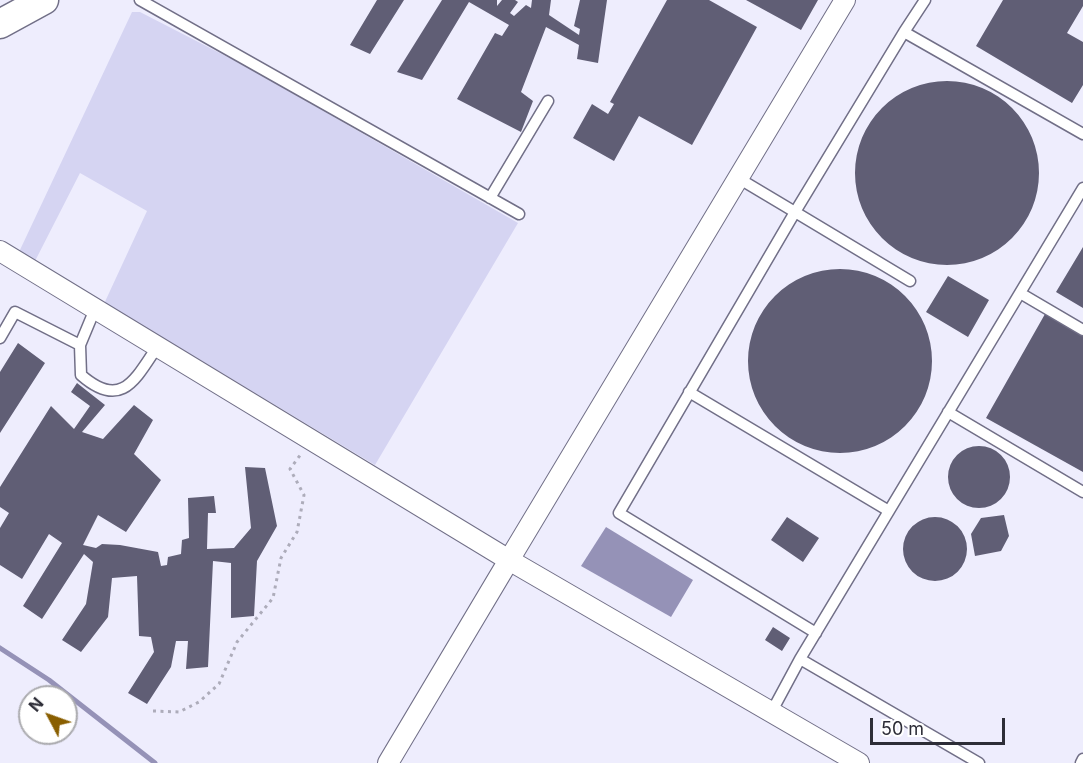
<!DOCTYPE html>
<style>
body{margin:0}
#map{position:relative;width:1083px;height:763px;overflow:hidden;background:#eeedfd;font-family:Inter,sans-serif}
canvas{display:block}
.north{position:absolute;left:18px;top:685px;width:60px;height:60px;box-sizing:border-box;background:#fff;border:2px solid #ababaf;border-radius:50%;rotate:311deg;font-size:16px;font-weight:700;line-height:24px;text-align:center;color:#2d2d37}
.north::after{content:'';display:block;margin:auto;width:21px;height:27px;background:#895e00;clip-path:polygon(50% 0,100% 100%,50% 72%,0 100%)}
.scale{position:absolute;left:870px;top:718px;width:135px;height:27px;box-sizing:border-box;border:3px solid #2d2d37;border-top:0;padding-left:8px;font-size:18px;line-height:21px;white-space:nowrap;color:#2d2d37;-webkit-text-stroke:4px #fff;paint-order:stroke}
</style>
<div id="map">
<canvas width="1083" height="763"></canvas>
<div class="north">N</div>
<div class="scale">50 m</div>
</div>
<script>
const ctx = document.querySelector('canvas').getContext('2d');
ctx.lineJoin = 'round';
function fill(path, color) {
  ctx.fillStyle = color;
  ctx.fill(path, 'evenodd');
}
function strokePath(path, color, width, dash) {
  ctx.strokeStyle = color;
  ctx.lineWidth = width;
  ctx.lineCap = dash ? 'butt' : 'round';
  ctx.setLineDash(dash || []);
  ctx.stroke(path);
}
const green = new Path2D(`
 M132,12h8l107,55 271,156 -143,242 -178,-107 -94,-52 44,-95 -67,-38 -46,90 -15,-11z`);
const water = new Path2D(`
 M606,527l87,53 -22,37 -90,-51z`);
const stream = new Path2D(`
 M0,648l49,32 106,83`);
const building = new Path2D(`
 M377,0h27l-34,54 -20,-9z
 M442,0h55v6l5,-6h13l3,2 -8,11 4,3 12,-11 5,3 1,-8h19l-2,15 30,20 1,-6 -6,-3 6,-26h27l-9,63 -21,-4 2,-14 -33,-18 -25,65 12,9 -12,31 -64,-33 38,-66 7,3 7,-11 -40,-23 -47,78 -25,-8z
 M667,0h42l48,27 -65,118 -53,-29 -25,45 -41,-23 19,-34 16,10 6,-10 -4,-2z
 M746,0h72l-17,30z
 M1003,0h80v6l-16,27 16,9v43l-11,18 -96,-57z
 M855 173a92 92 0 1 1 184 0a92 92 0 1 1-184 0Z
 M1083,247v61l-27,-16z
 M748 361a92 92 0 1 1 184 0a92 92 0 1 1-184 0Z
 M948,276l41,24 -21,37 -42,-25z
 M1045,314l38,22v136l-97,-54z
 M18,343l27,20 -45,70v-61z
 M77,383l28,22 -23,27 21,7 31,-34 19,15 -19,34 27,26 -35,52 -28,-17 -15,30 13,3 6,-4 18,1 38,7 3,14 6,-1 1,-8 13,-3 1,-14 7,-2 -1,-40 26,-2 2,17h-8l-1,36 27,-1 17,-20 -6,-61 20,1 12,58 -20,35 -3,55 -23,2v-55l-18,-2 -5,106 -22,2 2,-28h-12l-5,26 -24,37 -19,-11 26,-41 -3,-15 -12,-1 -2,-60 -25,2 -4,39 -27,35 -19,-12 24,-36 7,-42 -9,-8 -42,65 -19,-13 39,-63 -13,-9 -27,45 -22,-14v-37l9,-15 -9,-6v-20l51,-81 23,23 16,-23 -19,-14z
 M948 477a31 31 0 1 1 62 0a31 31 0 1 1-62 0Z
 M1004,515l5,21 -8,15 -26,5 -4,-22 10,-16z
 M787,517l32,21 -16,24 -32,-22z
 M903 549a32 32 0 1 1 64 0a32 32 0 1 1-64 0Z
 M773,627l17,11 -8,13 -17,-11z`);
const path = new Path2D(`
 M153,711l26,1 20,-10 20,-18 18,-42 36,-44 8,-40 16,-26 7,-37 -14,-26 11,-15`);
const service = new Path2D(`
 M140,0l379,214
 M925,0l-21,32 179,102
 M904,32l-109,180 115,69
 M738,178l57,34 -176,301 197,120
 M490,198l58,-97
 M1020,293l63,37
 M95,309l-15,36 1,30c40,35 54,5 76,-28
 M0,338l15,-26 65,33
 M689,392l200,119
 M948,412l135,80
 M800,659l179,104
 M772,711l28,-52 283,-471
 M1081,763l2,-4`);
const minor = new Path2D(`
 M845,0l-336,560 350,203
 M0,251l509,309 -121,203`);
const secondary = new Path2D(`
 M0,24l44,-24`);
fill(green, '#d5d4f2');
fill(water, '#9592b7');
strokePath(stream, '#9592b7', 5);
fill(building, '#605e75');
strokePath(service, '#716f87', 13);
strokePath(minor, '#716f87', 22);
strokePath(secondary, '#716f87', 31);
strokePath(path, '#adacba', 3, [3, 4.5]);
strokePath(service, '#fff', 10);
strokePath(minor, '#fff', 20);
strokePath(secondary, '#fff', 28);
</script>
